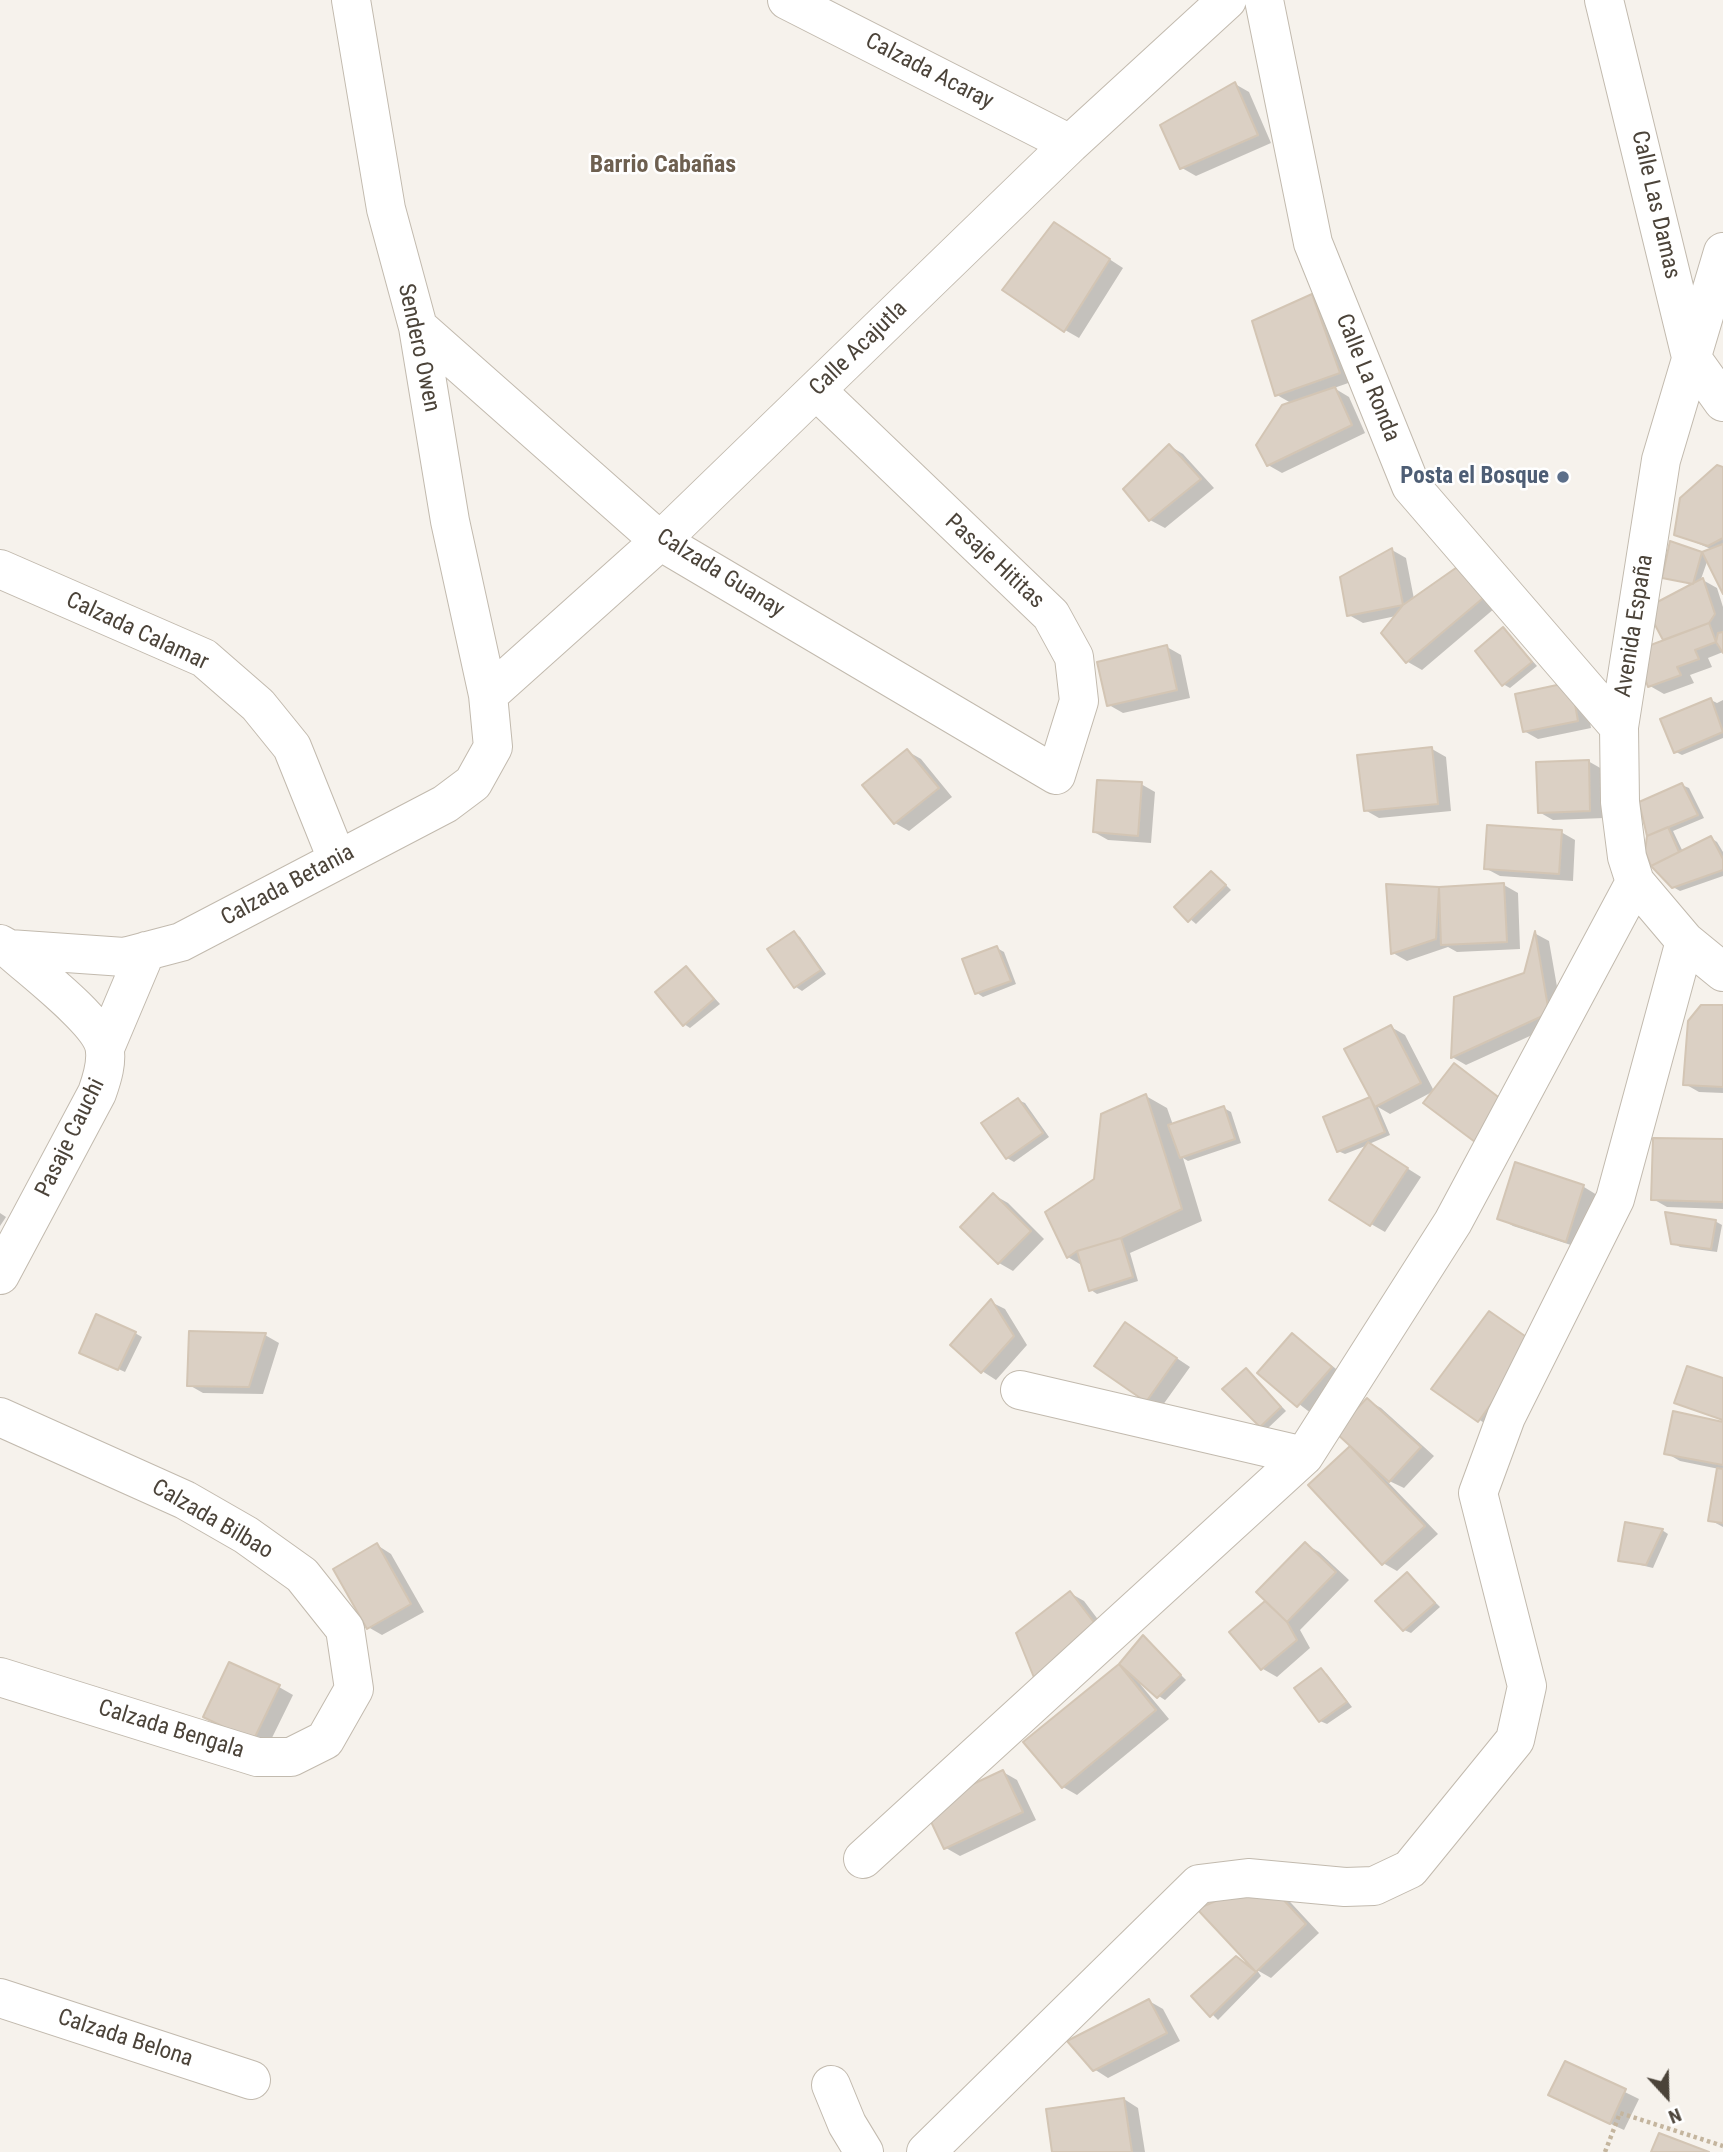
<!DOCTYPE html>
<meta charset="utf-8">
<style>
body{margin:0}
#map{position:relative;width:1723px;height:2152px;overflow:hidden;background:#f6f2ec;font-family:"Roboto Condensed",sans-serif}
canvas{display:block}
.north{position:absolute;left:1632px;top:2061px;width:70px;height:70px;-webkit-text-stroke:5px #fff;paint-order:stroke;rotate:158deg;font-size:19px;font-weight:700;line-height:28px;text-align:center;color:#4b4339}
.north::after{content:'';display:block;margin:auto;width:24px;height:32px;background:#4b4339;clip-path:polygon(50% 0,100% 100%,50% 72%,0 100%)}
</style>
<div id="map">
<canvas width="1723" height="2152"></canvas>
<div class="north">N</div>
</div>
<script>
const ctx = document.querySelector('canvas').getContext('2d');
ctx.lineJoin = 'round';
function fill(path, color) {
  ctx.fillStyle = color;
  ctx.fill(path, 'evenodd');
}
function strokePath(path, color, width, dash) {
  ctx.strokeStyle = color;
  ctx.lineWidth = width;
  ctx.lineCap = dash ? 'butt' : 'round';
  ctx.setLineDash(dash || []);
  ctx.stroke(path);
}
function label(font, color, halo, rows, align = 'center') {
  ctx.font = font + ' "Roboto Condensed",sans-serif';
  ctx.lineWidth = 5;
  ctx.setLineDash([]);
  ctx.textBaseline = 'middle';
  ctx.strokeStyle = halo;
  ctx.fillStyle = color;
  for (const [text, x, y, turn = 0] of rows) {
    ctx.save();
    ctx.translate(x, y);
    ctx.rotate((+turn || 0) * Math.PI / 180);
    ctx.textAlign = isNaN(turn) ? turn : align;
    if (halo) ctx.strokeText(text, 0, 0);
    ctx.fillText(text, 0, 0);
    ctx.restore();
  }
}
const shadow = new Path2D(`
 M1235,84l14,8 22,51 -75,33 -14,-8z
 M1069,233l54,35 -44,70 -14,-8z
 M1312,296l14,8 28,77 -20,7 15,9 16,36 -83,40 -14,-8 23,-62 -14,-8z
 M1170,446l13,8 31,34 -49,40 -15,-8 -25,-31z
 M1723,468v122l-15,-31 -7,20 16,9 6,19v45l-15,6 4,9 -22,8 4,8 -30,11 -14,-8 16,-45 -17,-32 44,-24 -29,-8 7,-34 31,11 11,-4 -37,-16z
 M1392,550l14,8 8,41 94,-2 -86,73 -14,-8 -25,-29 13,-17 -33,7 -14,-8z
 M1504,629l33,37 -27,22 -7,-4z
 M1167,647l14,8 9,43 -67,15 -14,-8z
 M1585,692l6,36 -53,11 -14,-8z
 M1711,700l6,3 6,-3v38l-41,17 -6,-3z
 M1432,749l14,8 5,54 -72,7 -14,-8z
 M907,751l14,8 31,38 -43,34 -14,-8z
 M1588,761l14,8 2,49 -51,2 -14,-8z
 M1141,784l14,8 -4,51 -43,-3 -14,-8z
 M1682,785l7,3 15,30 -31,13 10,21 28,-14 6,4 6,10v24l-43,15 -7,-4 -24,-52z
 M1561,832l14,8 -2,41 -73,-5 -15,-8z
 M1218,877l13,13 -35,34 -20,-17z
 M1504,885l14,8 2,56 -63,3 -9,-5 -41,14 -14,-8 46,-65z
 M794,933l6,4 26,37 -24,17 -6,-4 -26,-37z
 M1536,934l13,7 14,80 -97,44 -14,-8 73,-83z
 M997,948l7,4 12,32 -33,13 -6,-4z
 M687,968l33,36 -30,24 -6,-4z
 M1723,1007v86l-24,-1 -14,-8z
 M1391,1027l14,8 29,56 -44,23 -12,-7 12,28 -21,9 52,33 -36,55 -14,-8 -3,-79 -23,9 -7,-3 34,-53z
 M1146,1096l21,12 6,17 51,-17 7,4 10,31 -53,18 -5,-3 19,63 -72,32 8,28 -41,13 -6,-4 -8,-24 -15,-9 -20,-44 48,-33z
 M1018,1100l7,3 24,34 -35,25 -7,-4 -24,-34z
 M1723,1141v68l-56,-2 -14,-8z
 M1516,1165l68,22 13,8 -17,53 -67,-22 -14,-8z
 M994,1195l14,8 36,36 -31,32 -14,-8z
 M0,1213l6,4 -6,9z
 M1715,1221l7,4 -5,27 -37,-5 -7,-4z
 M991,1302l14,7 22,36 -31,35 -14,-9z
 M1489,1313l4,116 -59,-40z
 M1126,1324l64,43 -30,42 -14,-8z
 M135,1333l7,4 -17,35 -37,-17z
 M265,1335l14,8 -16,51 -60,-1 -14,-8z
 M1293,1335l52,41 -33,38 -53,-41z
 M1246,1370l40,41 -19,18 -6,-3z
 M1367,1400l14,8 53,48 -30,32 -19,-9 53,55 -41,37 -14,-8 -73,-78 43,-39z
 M1723,1424v103l-13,-7 9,-51 -39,-8 -14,-8z
 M1662,1530l6,4 -15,34 -33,-8z
 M1305,1544l14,8 30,28 -49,50 10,18 -33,29 -14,-8 -31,-37 36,-31z
 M377,1545l14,9 33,58 -42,23 -14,-8z
 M1407,1574l33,33 -29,26 -7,-3z
 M1070,1593l14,8 28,37 -62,49z
 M1143,1637l43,43 -21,20 -25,-16 29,35 -92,76 -14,-8 57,-122z
 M1321,1670l6,4 25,33 -25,17 -7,-3z
 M279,1687l14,8 -26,53 -48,-24z
 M1003,1772l14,8 19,40 -76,36 -14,-8z
 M1279,1890l40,43 -48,45 -14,-8 4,6 -43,44 -24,-24 43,-38 18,10z
 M1149,2001l14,8 17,32 -72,37 -14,-9z
 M1566,2063l73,36 -15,31 -59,-27z
 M1124,2099l14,9 7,44h-91z`);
const building = new Path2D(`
 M1235,82l23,53 -78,34 -20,-44z
 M1054,222l56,37 -46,73 -62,-42z
 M1312,294l28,79 -65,23 -23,-75z
 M1335,387l17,38 -85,41 -11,-21 26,-40z
 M1169,444l32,35 -52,42 -26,-32z
 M1717,465l6,2v71l-15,8 -34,-11 6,-37z
 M1670,541l32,11 -9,32 -31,-6z
 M1723,544v50l-21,-42z
 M1392,548l11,57 -56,11 -7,-39z
 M1470,558l25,30 -89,75 -25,-30 22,-28z
 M1703,578l12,36 -6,9 -46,17 -17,-32z
 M1709,623l7,19 -21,8 4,9 -22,8 4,8 -33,12 -13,-36z
 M1503,627l29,35 -30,24 -27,-35z
 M1723,632v21l-7,-11 2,-9z
 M1167,645l10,45 -70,16 -10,-44z
 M1571,682l7,39 -55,11 -8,-38z
 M1711,698l12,34 -49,21 -14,-34z
 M1432,747l6,57 -74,7 -7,-56z
 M907,749l32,39 -45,36 -32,-39z
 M1589,760l1,51 -52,2 -2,-51z
 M1097,780l45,2 -4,54 -45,-4z
 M1682,783l16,32 -51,21 -8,-34z
 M1487,825l75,5 -3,44 -75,-5z
 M1668,827l11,25 -28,14 -6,-15 2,-15z
 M1711,836l12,23v11l-51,18 -21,-22z
 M1211,871l15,14 -38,37 -14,-15z
 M1504,883l3,59 -66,3 -2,-58z
 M1386,884l53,3 -3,52 -45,15z
 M794,931l27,39 -27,18 -27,-39z
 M1535,931l14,82 -98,45 3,-61 70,-24z
 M997,946l14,35 -36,13 -13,-35z
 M686,966l28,33 -31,27 -28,-34z
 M1701,1005h22v82l-40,-2 5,-64z
 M1391,1025l30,58 -46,24 -31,-58z
 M1454,1063l56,43 -31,39 -56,-42z
 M1146,1094l36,115 -61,29 -44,13 -10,7 -22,-46 49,-33 7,-65z
 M1370,1097l15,35 -48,20 -14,-35z
 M1018,1098l25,35 -37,26 -25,-36z
 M1224,1106l11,33 -55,19 -12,-33z
 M1653,1138l70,1v63l-72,-2z
 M1368,1142l40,26 -38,58 -41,-26z
 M1515,1162l69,23 -18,57 -69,-23z
 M993,1193l38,38 -33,33 -38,-37z
 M1665,1212l51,8 -5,29 -40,-5z
 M1121,1238l12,39 -44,14 -12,-40z
 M991,1299l23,37 -33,37 -31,-28z
 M1489,1311l46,32 -57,79 -47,-33z
 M96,1314l40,18 -18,38 -39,-17z
 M1125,1322l52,36 -31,44 -52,-36z
 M189,1331l77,2 -17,54 -62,-1z
 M1292,1333l40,34 -35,40 -40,-34z
 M1687,1366l36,12v42l-49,-17z
 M1246,1368l35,39 -21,20 -38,-38z
 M1367,1398l54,49 -32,35 -54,-50z
 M1673,1411l50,11v43l-59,-11z
 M1350,1446l75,80 -43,39 -74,-80z
 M1717,1468l6,1v54l-15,-2z
 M1625,1522l38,7 -17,36 -28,-4z
 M1305,1542l31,30 -49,50 -31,-30z
 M377,1543l34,61 -44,25 -34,-60z
 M1407,1572l28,31 -32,28 -28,-30z
 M1070,1591l29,38 -64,51 -19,-47z
 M1265,1601l22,21 10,18 -36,30 -32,-38z
 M1143,1635l38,40 -24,23 -38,-34z
 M229,1662l51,23 -27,56 -50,-24z
 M1119,1664l37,46 -94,78 -39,-46z
 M1321,1668l26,34 -28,20 -25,-34z
 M1003,1770l20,42 -79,37 -20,-42z
 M1265,1880l41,44 -50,48 -59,-63z
 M1236,1956l20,16 -46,45 -19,-21z
 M1149,1999l18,34 -74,38 -26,-30z
 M1565,2061l61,28 -16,35 -62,-29z
 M1124,2098l8,54h-80l-6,-43z
 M1659,2133l50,19h-58z`);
const path = new Path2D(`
 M1605,2152l15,-39 103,33`);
const minor = new Path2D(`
 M787,0l283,144
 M1264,0l49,243 98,243 208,241
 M1604,0l87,357 32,45
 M1723,252l-62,208 -42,267 1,75 7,55 8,25 50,59 38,31
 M418,327l242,214 396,234 23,-74 -5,-44 -23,-42 -234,-224
 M0,569l204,89 54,47 34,42 45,112
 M488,695l172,-154 410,-397 157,-144
 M0,944l9,5 115,8 57,-15 264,-138 28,-21 20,-36 -5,-52 -38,-174 -32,-194 -32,-118 -35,-209
 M105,1048l41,-97
 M0,1275l97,-182c5,-14 11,-32 7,-48 -8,-27 -72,-75 -95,-96
 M1020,1390l284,66
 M0,1417l185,83 61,35 56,40 43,54 9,60 -29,51 -34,17h-34l-257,-80
 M863,1859l441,-403 149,-234 182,-340
 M0,1998l251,82
 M831,2085l16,39 17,28
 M926,2152l273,-268 49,-6 97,9 29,-1 36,-17 105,-129 12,-54 -49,-193 28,-76 109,-218 70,-258`);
const markers = [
 [1563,477,7,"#5c6f8a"]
];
const streetNames = [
 ["Calzada Acaray",929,72,27],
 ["Calle Las Damas",1655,205,77],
 ["Sendero Owen",418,348,78],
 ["Calle Acajutla",859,349,-44],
 ["Calle La Ronda",1367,378,68],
 ["Pasaje Hititas",994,562,43],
 ["Calzada Guanay",720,574,32],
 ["Avenida España",1635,626,-81],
 ["Calzada Calamar",137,632,25],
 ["Calzada Betania",288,886,-28],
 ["Pasaje Cauchi",71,1138,-64],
 ["Calzada Bilbao",212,1520,30],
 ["Calzada Bengala",171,1730,17],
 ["Calzada Belona",125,2039,18]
];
const serviceNames = [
 ["Posta el Bosque",1549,477]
];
const neighbourhoodNames = [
 ["Barrio Cabañas",663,166]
];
fill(shadow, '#0003');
fill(building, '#dbd0c4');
strokePath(building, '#d3c5b4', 2);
strokePath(minor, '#c2baae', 40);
strokePath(path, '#c4b59e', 4.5, [3.5, 3.5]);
strokePath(minor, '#fff', 38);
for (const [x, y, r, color] of markers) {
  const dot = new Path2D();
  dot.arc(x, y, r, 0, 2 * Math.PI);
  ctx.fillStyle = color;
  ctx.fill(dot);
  strokePath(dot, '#fff', 2.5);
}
label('23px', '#4b4339', '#fff', streetNames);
label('bold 23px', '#4e5e75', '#fff', serviceNames, 'right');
label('bold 24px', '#6e6050', '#fff', neighbourhoodNames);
</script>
